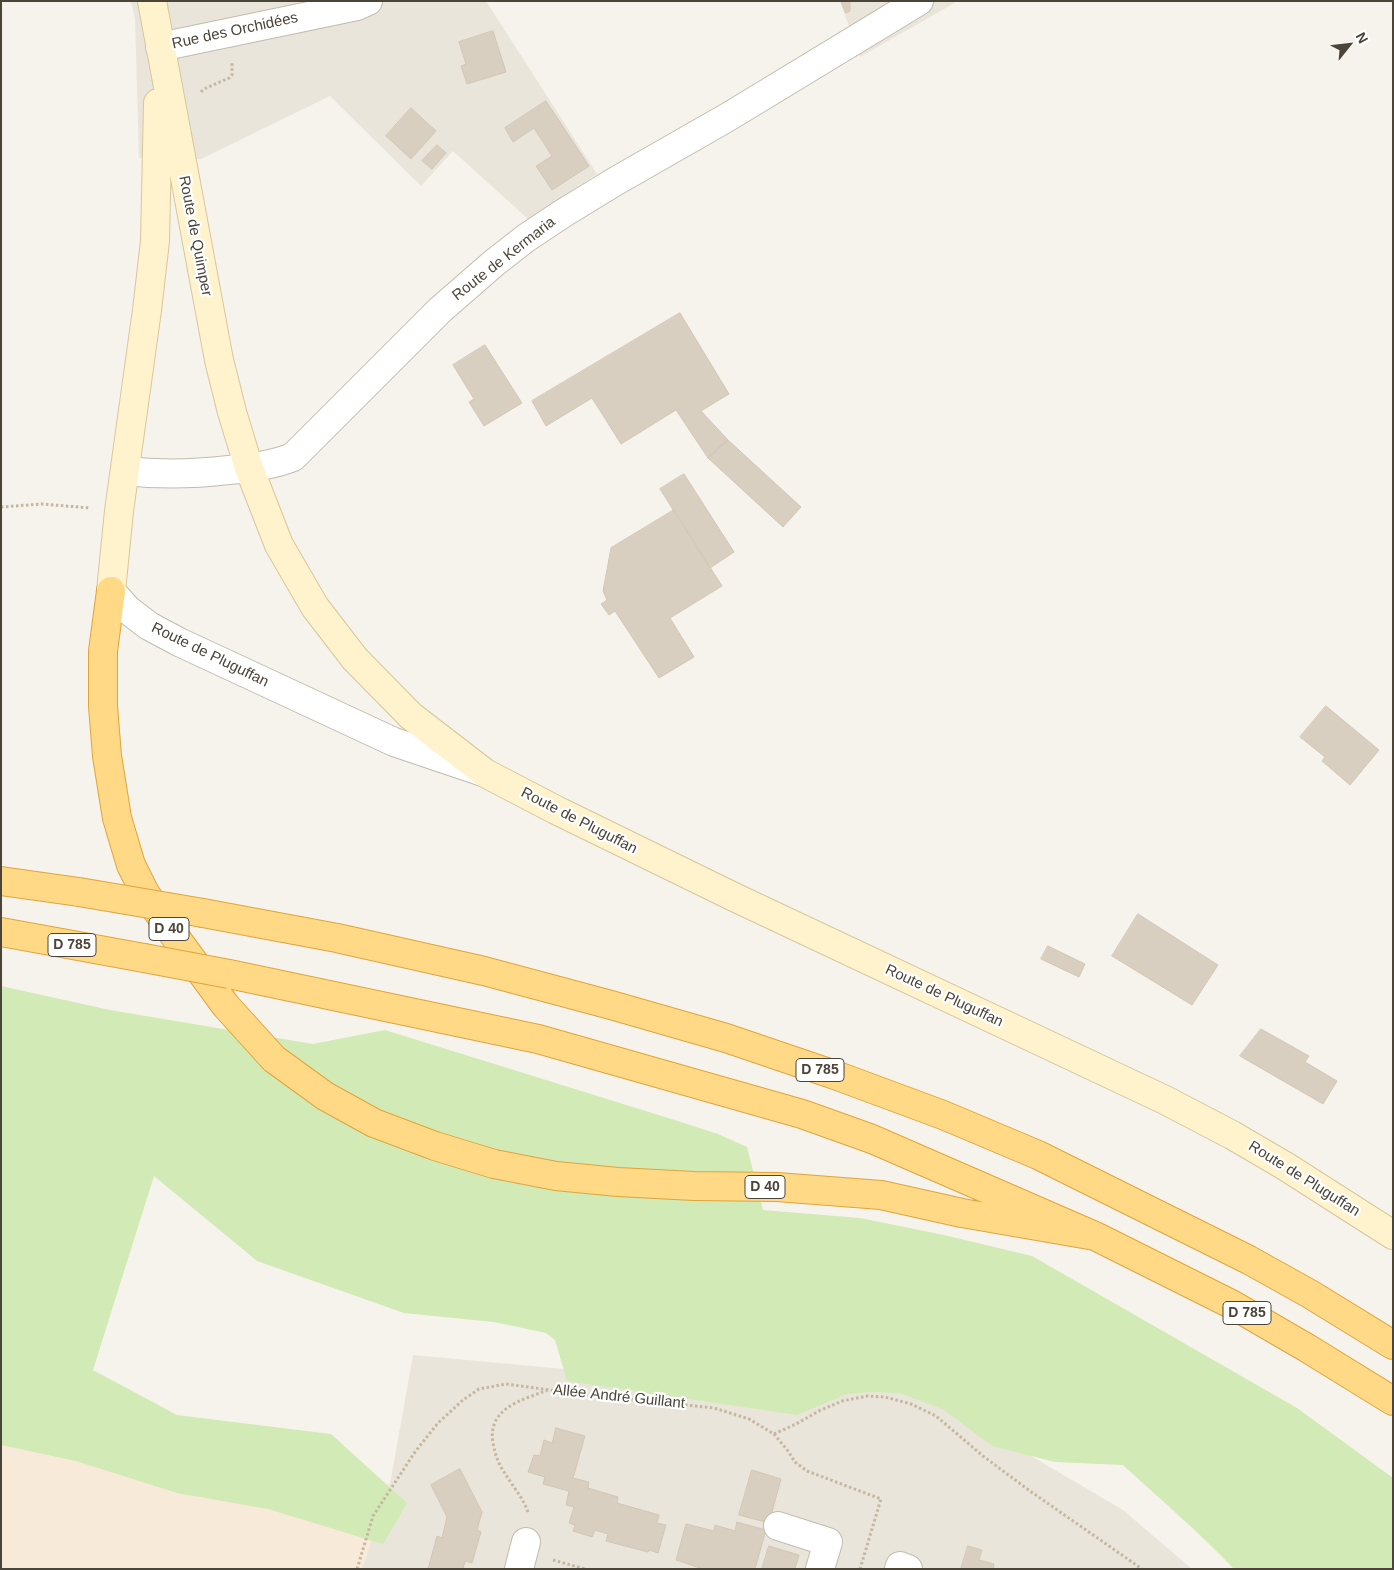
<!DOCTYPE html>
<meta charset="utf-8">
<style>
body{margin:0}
#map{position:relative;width:1394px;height:1570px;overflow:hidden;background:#f6f3ec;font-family:Arial,sans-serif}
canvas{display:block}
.frame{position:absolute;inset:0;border:2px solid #4b4439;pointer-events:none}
.north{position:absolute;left:1324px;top:20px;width:50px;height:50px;-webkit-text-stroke:4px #fff;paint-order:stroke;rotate:61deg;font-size:14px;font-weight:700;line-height:20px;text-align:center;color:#4b4439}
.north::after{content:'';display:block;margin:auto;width:18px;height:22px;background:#4b4439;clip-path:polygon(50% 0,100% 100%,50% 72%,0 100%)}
</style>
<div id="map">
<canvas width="1394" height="1570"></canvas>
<div class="frame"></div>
<div class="north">N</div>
</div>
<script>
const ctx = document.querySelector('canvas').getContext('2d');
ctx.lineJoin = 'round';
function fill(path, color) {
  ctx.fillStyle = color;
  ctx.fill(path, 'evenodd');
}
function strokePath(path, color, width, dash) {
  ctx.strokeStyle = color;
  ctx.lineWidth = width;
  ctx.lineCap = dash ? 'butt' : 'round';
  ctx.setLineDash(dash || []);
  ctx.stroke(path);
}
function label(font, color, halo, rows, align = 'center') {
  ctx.font = font + ' Arial,sans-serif';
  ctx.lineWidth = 4.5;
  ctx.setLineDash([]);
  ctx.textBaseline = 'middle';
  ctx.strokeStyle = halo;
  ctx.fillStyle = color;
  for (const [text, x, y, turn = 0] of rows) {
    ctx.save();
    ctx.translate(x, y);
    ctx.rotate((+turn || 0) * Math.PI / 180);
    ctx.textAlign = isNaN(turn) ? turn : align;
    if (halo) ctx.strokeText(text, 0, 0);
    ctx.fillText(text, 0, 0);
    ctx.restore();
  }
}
const residential = new Path2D(`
 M131,1h355l111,173 -69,45 -75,-68 -32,35 -91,-90 -129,63 -62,-1 -4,-139z
 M840,1h118l-98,56z
 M413,1355l367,34 75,-10 86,24 182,107 69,59h-830l28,-85z`);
const commercial = new Path2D(`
 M1,1430l389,54 -28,85h-361z`);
const green = new Path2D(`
 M1,986l109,24 203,34 72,-14 296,92 37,12 29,13 16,63 97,8 84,17 88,21 265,152 96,70v91h-159c-35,-37 -74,-70 -111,-104l-68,-3 -63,-16 -48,-36 -44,-17 -29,-1 -24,2 -50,21 -230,-34 -12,-41 -9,-7 -52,-11 -90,-9 -147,-52 -103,-85 -61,194 84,45 154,19 76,69 -24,41 -115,-35 -91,-16 -101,-32 -75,-16z`);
const building = new Path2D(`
 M841,1h9v10l-4,2z
 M493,31l13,41 -39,12 -6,-18 5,-2 -7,-22z
 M546,101l43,65 -37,24 -16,-24 16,-10 -18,-28 -21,14 -8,-14z
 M411,108l25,23 -25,28 -25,-23z
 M437,145l9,8 -14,16 -10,-8z
 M680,313l49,81 -28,17 27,29 -20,18 -32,-48 -55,34 -29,-46 -46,28 -14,-25z
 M485,345l37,58 -38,23 -15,-24 5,-3 -21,-34z
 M728,440l73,67 -18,20 -75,-69z
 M684,474l50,78 -24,16 -50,-79z
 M674,510l48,76 -52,32 24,39 -35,21 -44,-67 -6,4 -8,-11 6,-4 -4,-9 8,-43z
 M1326,706l53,44 -29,35 -28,-24 3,-4 -25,-20z
 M1138,914l80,51 -26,40 -80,-49z
 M1048,946l37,18 -6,13 -38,-18z
 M1261,1029l48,27 -4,6 32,19 -14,23 -83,-48z
 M556,1428l29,8 -12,42 16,4 -1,6 30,9 -1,6 42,12 -2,8 9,2 -8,28 -9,-3 -1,2 -42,-11 2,-7 -13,-4 -3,7 -19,-6 2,-6 -6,-2 5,-16 -8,-2 3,-14 -26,-7 2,-7 -17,-5 6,-17 6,1 4,-16 8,3z
 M460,1469l22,43 -5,18 4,2 -9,31 -7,-2 -2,8h-35l9,-33 5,2 5,-21 -16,-32z
 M752,1470l29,9 -12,44 -30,-8z
 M737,1522l29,8 -11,39h-52l-27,-9 10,-36 28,7 1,-6 20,6z
 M769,1546l30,9 -4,14h-33z
 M968,1546l14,4 -3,10 15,4 -1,5h-32z`);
const path = new Path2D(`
 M201,92l3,-3 25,-11 3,-3v-12
 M1,507l41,-3 48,4
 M774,1434l22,-10 23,-13 23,-10 25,-5 18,1 26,7 25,12 47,40 47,35 112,78
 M528,1512c-5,-14 -16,-27 -24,-40 -6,-9 -9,-18 -11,-29 -6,-35 29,-43 55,-53
 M553,1560l32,9
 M357,1569l16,-53 42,-64 23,-29 25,-23 16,-11 27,-5 73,10 135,14 35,11 25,15 14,17 7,11 12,9 74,28 -21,70`);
const minor = new Path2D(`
 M160,47l197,-41 11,-5
 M126,471c35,4 68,3 103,-1 22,-2 44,-5 64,-13l147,-147 54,-47 32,-25 36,-24 54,-33 112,-64 191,-116
 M111,591l17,19 21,16 30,16 215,100 86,29
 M778,1526l50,16 -8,27
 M519,1569l7,-27
 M899,1569l1,-3 8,3`);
const secondary = new Path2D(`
 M152,1l67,359 13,52 17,56 30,77 36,62 40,52 56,57 26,20 48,37 71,37 178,87 431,203 67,35 53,31 108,69
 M111,591l8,-80 28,-201 8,-69 3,-138`);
const trunk = new Path2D(`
 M111,591l-8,60v55l4,50 10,62 14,47 14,28 31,45 50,68 48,53 51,37 49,27 61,23 59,18 62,12 62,6 76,4 83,1 104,8 81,18 133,23
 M1,881l78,11
 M203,913l134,25 147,33 127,34 115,33 109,37 108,40 95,40 211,105 61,34 83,51
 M1,932l143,26
 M229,974l309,65 264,75 70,25 223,97 138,69 74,43 86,53`);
const trunkBridge = new Path2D(`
 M79,892l124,21
 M144,958l85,16`);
const shields = [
 [169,929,40],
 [72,945,48],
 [820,1070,48],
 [765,1187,40],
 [1247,1313,48]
];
const shieldNames = [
 ["D 40",169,929],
 ["D 785",72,945],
 ["D 785",820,1070],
 ["D 40",765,1187],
 ["D 785",1247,1313]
];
const streetNames = [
 ["Rue des Orchidées",235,31,-12],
 ["Route de Quimper",195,236,79],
 ["Route de Kermaria",504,259,-38],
 ["Route de Pluguffan",210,655,26],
 ["Route de Pluguffan",579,821,27],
 ["Route de Pluguffan",944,996,25],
 ["Route de Pluguffan",1304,1179,32],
 ["Allée André Guillant",619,1397,6]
];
fill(residential, '#eae5da');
fill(commercial, '#f7ead8');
fill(green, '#d2eab5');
fill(building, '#d8cfc1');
strokePath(building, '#d3c7b4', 1);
strokePath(minor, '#c2bbae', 30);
strokePath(secondary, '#d6c79b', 30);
strokePath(trunk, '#e0a43c', 30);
strokePath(path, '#c4b79f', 3, [2.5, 2.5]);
strokePath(minor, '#fff', 28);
strokePath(secondary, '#fff3cd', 28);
strokePath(trunk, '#ffd985', 28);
strokePath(trunkBridge, '#e0a43c', 30, []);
strokePath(trunkBridge, '#ffd985', 28);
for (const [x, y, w] of shields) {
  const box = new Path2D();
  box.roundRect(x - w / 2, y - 11.5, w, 23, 4);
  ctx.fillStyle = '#fff';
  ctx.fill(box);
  strokePath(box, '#4b4439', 1);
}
label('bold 14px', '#4b4439', null, shieldNames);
label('15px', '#4b4439', '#fff', streetNames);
</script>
